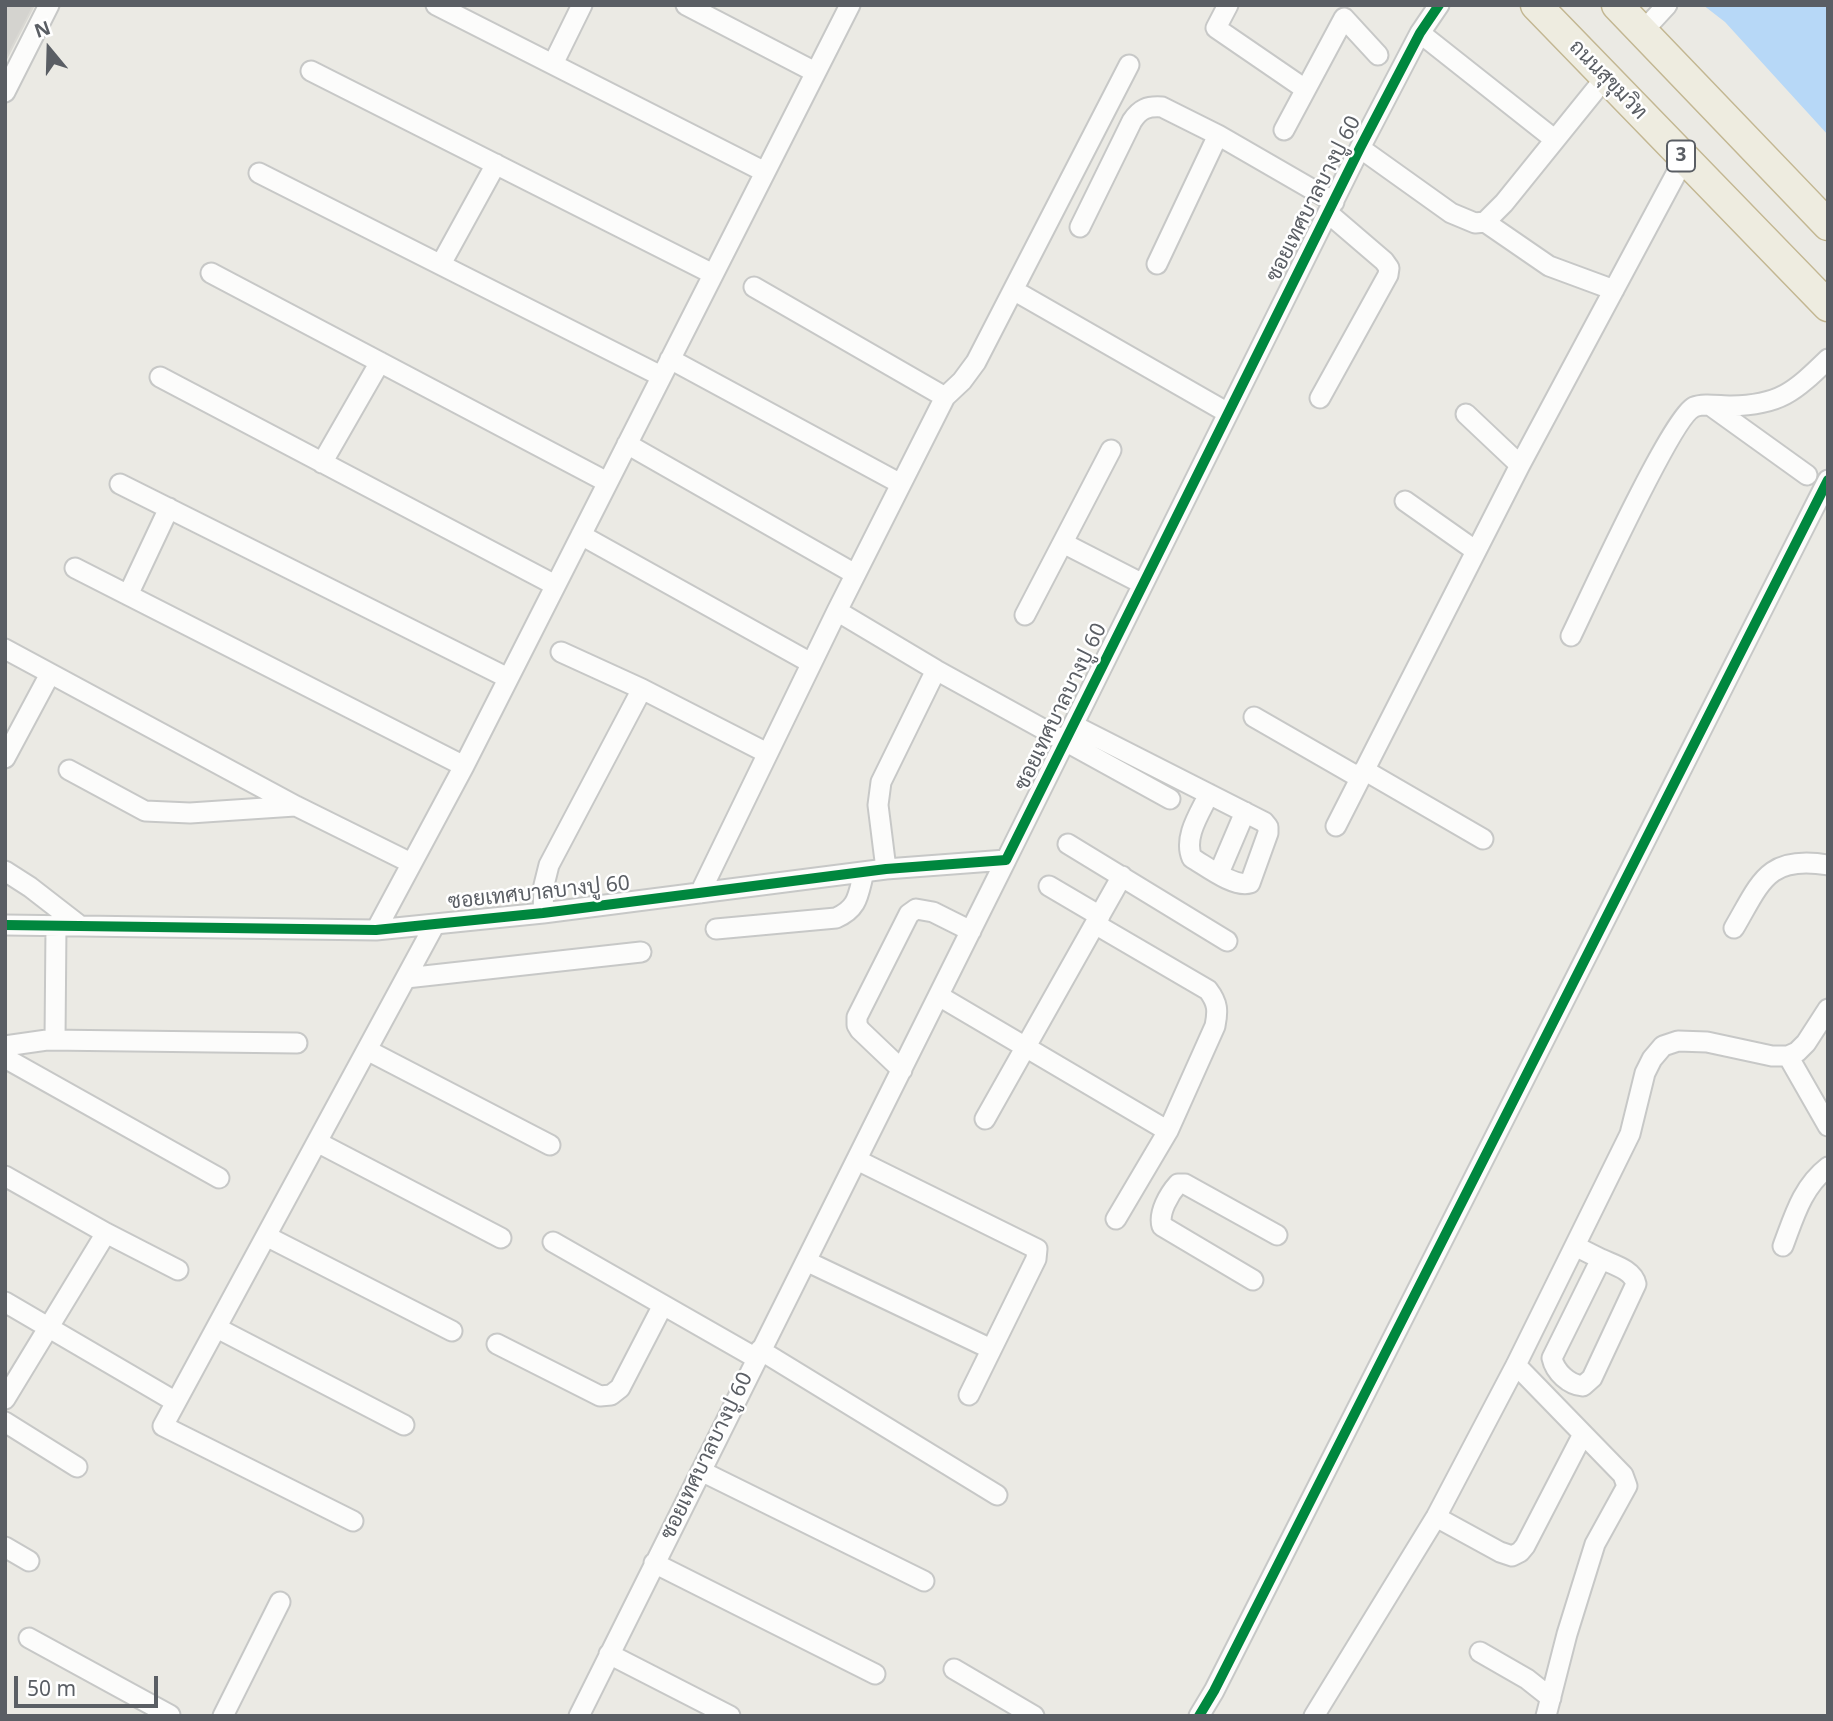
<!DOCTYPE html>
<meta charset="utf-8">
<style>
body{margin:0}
#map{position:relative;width:1833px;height:1721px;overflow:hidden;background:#ebeae4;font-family:"Noto Sans",sans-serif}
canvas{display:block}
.frame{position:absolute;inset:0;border:7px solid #5a5e64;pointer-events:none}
.north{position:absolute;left:14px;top:14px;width:70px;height:70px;-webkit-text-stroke:5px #fff;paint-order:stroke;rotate:341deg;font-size:19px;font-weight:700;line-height:28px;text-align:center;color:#5a5e64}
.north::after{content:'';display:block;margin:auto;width:24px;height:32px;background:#5a5e64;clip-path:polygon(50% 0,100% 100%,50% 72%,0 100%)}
.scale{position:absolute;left:14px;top:1676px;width:144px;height:32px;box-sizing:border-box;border:4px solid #5a5e64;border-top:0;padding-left:9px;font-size:21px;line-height:24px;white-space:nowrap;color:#5a5e64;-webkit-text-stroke:5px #fff;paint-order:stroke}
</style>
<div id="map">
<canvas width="1833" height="1721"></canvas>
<div class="frame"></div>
<div class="north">N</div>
<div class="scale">50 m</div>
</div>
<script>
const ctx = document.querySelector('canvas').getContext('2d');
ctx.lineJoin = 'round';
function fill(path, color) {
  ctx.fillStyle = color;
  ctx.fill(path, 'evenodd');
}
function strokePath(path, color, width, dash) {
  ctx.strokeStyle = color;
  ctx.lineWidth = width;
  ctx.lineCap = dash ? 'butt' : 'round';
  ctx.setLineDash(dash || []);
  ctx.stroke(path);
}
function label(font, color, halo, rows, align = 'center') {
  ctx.font = font + ' "Noto Sans",Sarabun,sans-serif';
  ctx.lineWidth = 5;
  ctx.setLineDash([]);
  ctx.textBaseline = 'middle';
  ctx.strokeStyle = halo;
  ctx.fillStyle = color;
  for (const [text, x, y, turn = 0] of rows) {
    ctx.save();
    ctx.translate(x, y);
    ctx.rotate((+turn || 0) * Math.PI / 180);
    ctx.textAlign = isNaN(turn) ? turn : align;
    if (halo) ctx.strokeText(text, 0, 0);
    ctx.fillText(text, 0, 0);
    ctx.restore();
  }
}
const water = new Path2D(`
 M1703,5h125v130l-103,-113z`);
const building = new Path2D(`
 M5,5h29l-29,56z`);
const minor = new Path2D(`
 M436,5l329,167
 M686,5l129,67
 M1228,5l-12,23 89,61
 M1643,31l24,-26
 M1420,33l134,106
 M553,64l29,-59
 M311,71l402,203
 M5,92l44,-87
 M1284,130l60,-112 34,37
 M1360,148l91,65 24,10 10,-1 19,-19 101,-125
 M259,173l402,203
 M1485,222l64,44 65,24
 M1080,227l52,-106c8,-12 15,-15 30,-14l56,28 116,67
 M441,264l55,-100
 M1157,264l61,-129
 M211,273l396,209
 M754,287l191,110
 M1022,295l206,118
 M670,359l231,125
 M160,377l395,208
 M1320,398l68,-123 1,-7 -5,-7 -56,-48
 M1711,406l96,69
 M1466,414l54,51
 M627,444l228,130
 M322,463l58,-101
 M120,484l388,194
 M1405,501l71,50
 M581,535l230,128
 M1063,543l80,41
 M75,568l389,198
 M128,595l41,-87
 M837,611l99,59 234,129
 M1025,615l86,-165
 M1571,636c16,-33 101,-219 123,-229 9,-4 26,-1 37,-1 49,-1 63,-14 97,-47
 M5,649l291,157 115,57
 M561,652l81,37 125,64
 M1254,717l106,61
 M1073,725l191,97 4,5v6l-18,50c-16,5 -44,-17 -58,-25 -9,-21 8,-45 17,-64
 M5,758l45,-84
 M69,770l76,41 45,2 105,-7
 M1364,770l119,69
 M1336,826l184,-361 164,-306
 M1068,844l159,97
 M886,869l-8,-64 3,-23 55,-112
 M5,871l25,16 49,38
 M1219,873l26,-61
 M1049,886l51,30
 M700,893l137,-282 108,-214 17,-16 14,-19 153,-297
 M543,913l1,-28 5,-20 93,-176
 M1095,924l113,66c10,13 10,21 7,36l-47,105 -52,88
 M5,925l371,5 167,-17 343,-44 120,-9 354,-712 60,-115 19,-28
 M1734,928c27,-46 33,-73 94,-63
 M716,929l120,-11c23,-10 22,-24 28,-46
 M376,930l88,-164 386,-761
 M406,978l235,-26
 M939,996l229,135
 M55,1040l1,-114
 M5,1046l42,-6 250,3
 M367,1050l183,95
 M1788,1056l40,70
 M5,1058l214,120
 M902,1070l-42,-40 -3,-5v-8l52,-103 7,-5 17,3 38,19
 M985,1119l137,-243
 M317,1142l184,96
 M857,1160l180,89 -1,10 -67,136
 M5,1176l101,57 72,37
 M266,1236l186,95
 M553,1242l203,116
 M1575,1246l26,13 -49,99c3,14 17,27 31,28l9,-8 44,-94c-3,-14 -22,-19 -35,-25
 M1783,1246c11,-29 19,-59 45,-79
 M806,1261l185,88
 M1253,1280l-91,-54c-4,-13 7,-32 16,-42h7l92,51
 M5,1302l171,100
 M217,1328l187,97
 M497,1344l103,52 11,-1 9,-7 43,-83
 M760,1350l237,145
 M1516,1365l107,110 4,11 -32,58 -28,90 -21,82
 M5,1399l101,-166
 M5,1422l72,45
 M701,1471l223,110
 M1436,1517l64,35 12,4 8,-4 5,-6 57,-110
 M353,1521l-190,-95 272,-502
 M5,1547l24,14
 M654,1563l221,111
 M29,1638l141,77
 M1480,1652l47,27 24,19
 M609,1654l121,62
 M954,1669l80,47
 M223,1716l57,-114
 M579,1716l427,-856
 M1199,1716l15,-25 614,-1211
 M1314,1716l122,-199 80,-152 114,-231 15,-61 7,-14 11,-13 15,-5 29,1 65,14h16l9,-4 9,-9 22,-34`);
const highway = new Path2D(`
 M1536,5l292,301
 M1617,5l211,220`);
const cycleway = new Path2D(`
 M5,925l371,5 167,-17 343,-44 120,-9 354,-712 60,-115 19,-28
 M1199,1716l15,-25 614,-1211`);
const shields = [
 [1681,156,28]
];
const shieldNames = [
 ["3",1681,156]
];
const streetNames = [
 ["ถนนสุขุมวิท",1608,80,46],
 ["ซอยเทศบาลบางปู 60",1314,199,-63],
 ["ซอยเทศบาลบางปู 60",1061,707,-64],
 ["ซอยเทศบาลบางปู 60",539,893,-6],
 ["ซอยเทศบาลบางปู 60",707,1456,-64]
];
fill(water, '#b7d8f7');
fill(building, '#d4d3cf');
strokePath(building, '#dad9d4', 2);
strokePath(minor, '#c7c8c7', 23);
strokePath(highway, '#c3b792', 33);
strokePath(minor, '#fcfcfb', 19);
strokePath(highway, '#eeece0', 30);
strokePath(cycleway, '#00873e', 10);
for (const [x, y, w] of shields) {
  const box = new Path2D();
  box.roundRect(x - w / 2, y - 15.5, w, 31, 5);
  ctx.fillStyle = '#fff';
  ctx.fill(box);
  strokePath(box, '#5a5e64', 2);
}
label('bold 19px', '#5a5e64', null, shieldNames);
label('21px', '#5a5e64', '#fff', streetNames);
</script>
